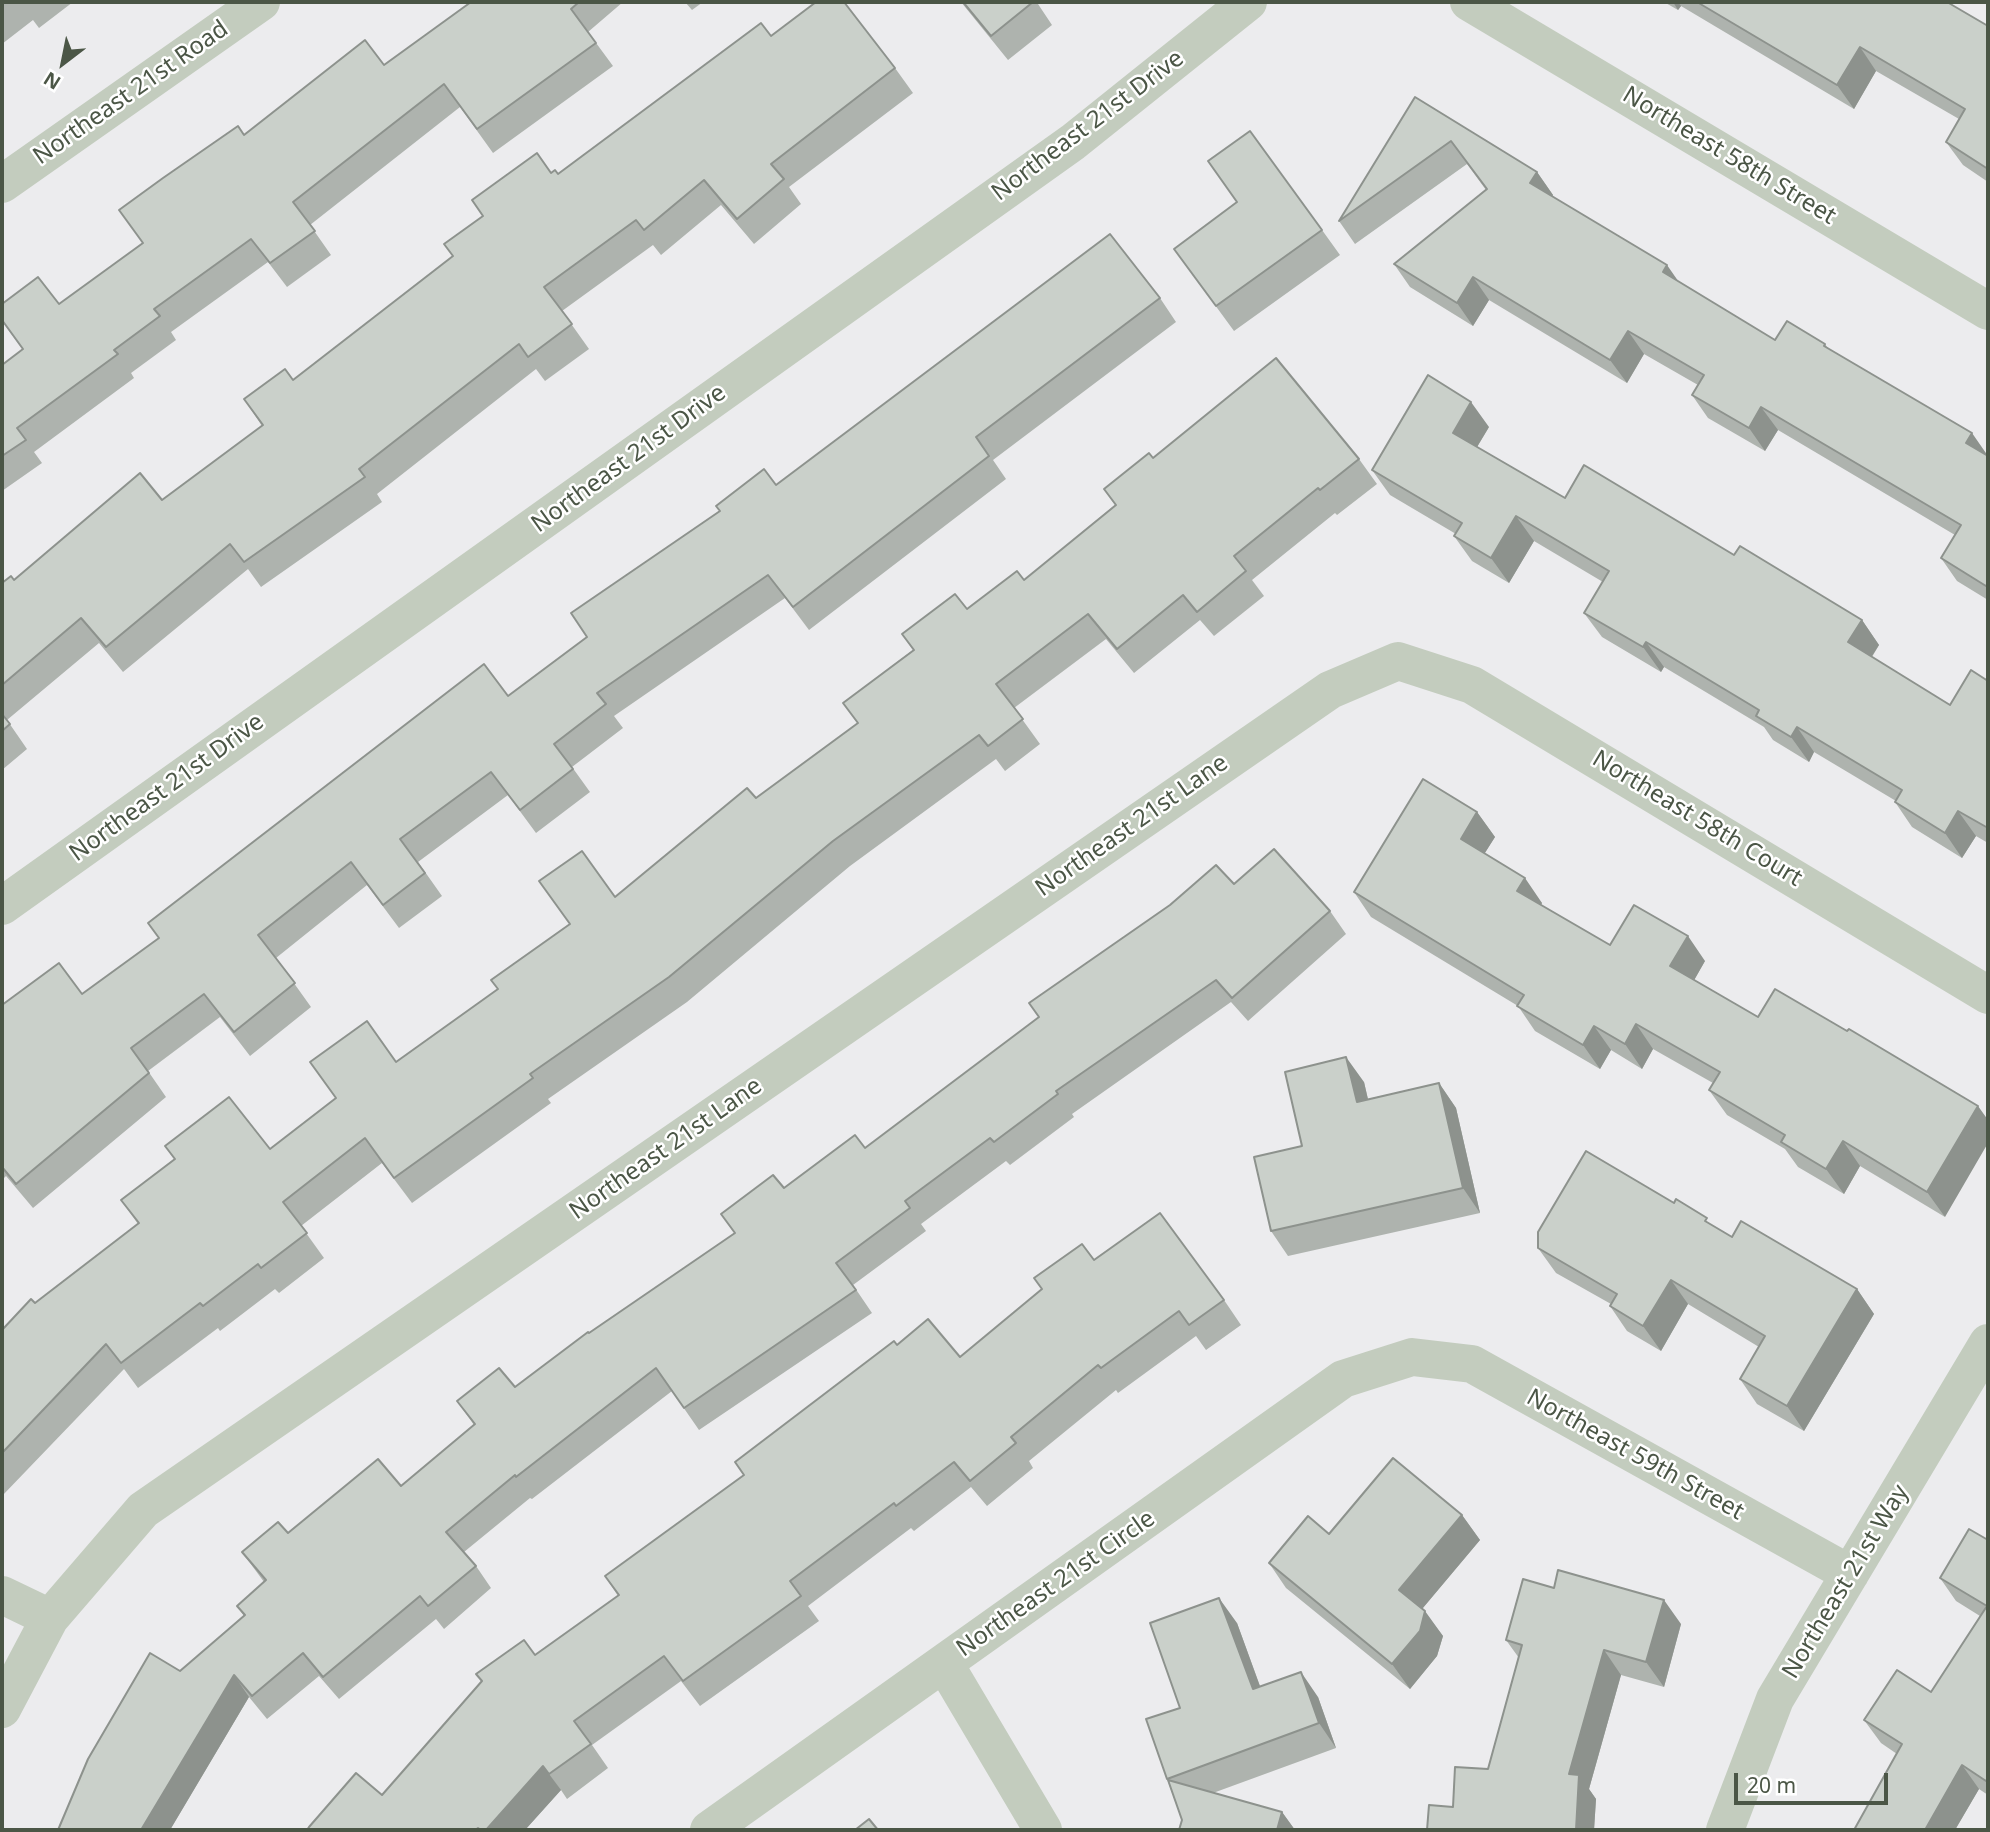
<!DOCTYPE html>
<style>
body{margin:0}
#map{position:relative;width:1990px;height:1832px;overflow:hidden;background:#ececee;font-family:"Noto Sans",sans-serif}
canvas{display:block}
.frame{position:absolute;inset:0;border:4px solid #4b5646;pointer-events:none}
.north{position:absolute;left:28px;top:28px;width:70px;height:70px;-webkit-text-stroke:5px #fff;paint-order:stroke;rotate:212deg;font-size:19px;font-weight:700;line-height:28px;text-align:center;color:#4b5646}
.north::after{content:'';display:block;margin:auto;width:24px;height:32px;background:#4b5646;clip-path:polygon(50% 0,100% 100%,50% 72%,0 100%)}
.scale{position:absolute;left:1734px;top:1773px;width:154px;height:32px;box-sizing:border-box;border:4px solid #4b5646;border-top:0;padding-left:9px;font-size:21px;line-height:24px;white-space:nowrap;color:#4b5646;-webkit-text-stroke:5px #fff;paint-order:stroke}
</style>
<div id="map">
<canvas width="1990" height="1832"></canvas>
<div class="frame"></div>
<div class="north">N</div>
<div class="scale">20 m</div>
</div>
<script>
const ctx = document.querySelector('canvas').getContext('2d');
ctx.lineJoin = 'round';
function strokePath(path, color, width, dash) {
  ctx.strokeStyle = color;
  ctx.lineWidth = width;
  ctx.lineCap = dash ? 'butt' : 'round';
  ctx.setLineDash(dash || []);
  ctx.stroke(path);
}
function fill(path, color) {
  ctx.fillStyle = color;
  ctx.fill(path, 'evenodd');
}
function label(font, color, halo, rows, align = 'center') {
  ctx.font = font + ' "Noto Sans",sans-serif';
  ctx.lineWidth = 5;
  ctx.setLineDash([]);
  ctx.textBaseline = 'middle';
  ctx.strokeStyle = halo;
  ctx.fillStyle = color;
  for (const [text, x, y, turn = 0] of rows) {
    ctx.save();
    ctx.translate(x, y);
    ctx.rotate((+turn || 0) * Math.PI / 180);
    ctx.textAlign = isNaN(turn) ? turn : align;
    if (halo) ctx.strokeText(text, 0, 0);
    ctx.fillText(text, 0, 0);
    ctx.restore();
  }
}
const street = new Path2D(`
 M1469,2l519,309
 M2,184l259,-182
 M2,906l1071,-764 175,-140
 M2,1595l48,23
 M944,1663l99,167
 M2,1709l48,-91 93,-108 1187,-820 68,-29 74,24 516,310
 M709,1830l634,-451 69,-22 60,7 378,210
 M1725,1830l50,-131 213,-356`);
const wall = new Path2D(`
 M2,2h71l-34,26 -6,-8 -31,24z
 M471,2h152l-35,30 25,34 -120,87 -33,-46 -150,118 21,30 -44,32 -19,-25 -97,70 5,8 -45,33 3,5 -100,74 8,11 -40,28v-126l21,-15 -21,-29 57,-17 84,-61 -24,-33 125,-75 140,-70z
 M685,2h18l-11,8z
 M961,2h79l-2,2 14,21 -44,35z
 M1664,2h283l41,24v156l-25,-17 -17,-23 13,-23 -83,-48 -22,38 -173,-103 -3,4z
 M771,36l124,32 18,25 -124,94 12,17 -47,40 -33,-39 -60,50 -8,-10 -91,66 27,38 -44,32 -9,-12 -159,125 5,8 -121,85 -13,-18 -125,103 -24,-29 -92,77 20,29 -25,21v-187l12,-3 148,-80 100,-74 -18,-27 49,-19 160,-123 98,-84 7,1z
 M1415,97l122,75 16,23 -1,1 127,86 96,58 50,4 4,6 159,106v144l-31,-19 -16,-23 14,-23 -177,-105 -13,21 -57,-33 -16,-23 6,-10 -54,-31 -17,29 -138,-83 -16,26 -63,-39 -16,-23 92,-74 -19,-26 -112,80 -16,-23z
 M1322,230l18,25 -106,76 -60,-82z
 M1160,298l16,24 -183,138 13,19 -197,151 -24,-32 -171,118 9,12 -51,39 18,25 -54,41 -28,-38 -90,67 24,34 -43,32 -32,-43 -91,73 35,49 -61,49 -30,-39 -72,54 18,26 -133,111 -27,-32 -4,4v-175l80,-11 77,-56 -11,-15 360,-227 79,-59 189,-152z
 M1489,427l-12,20 88,51 169,57 128,65 17,25 -7,12 78,48 38,-24v162l-12,-7 -14,22 -50,-31 -17,-25 1,-1 -82,-49 -5,10 -36,-22 -9,-13 -100,-60 -3,5 -59,-35 -18,-24 19,-31 -69,-41 -25,42 -37,-22 -18,-25 2,-2 -66,-39 -18,-25z
 M1153,458l206,1 18,25 -40,31 -2,-2 -83,67 12,16 -50,40 -14,-16 -66,53 -28,-34 -92,69 26,36 -35,27 -9,-12 -146,107 -163,136 -139,97 3,4 -139,100 -30,-40 -81,63 23,32 -45,35 -4,-4 -55,42 -2,-3 -80,60 -14,-19 -122,127v-166l136,-106 -17,-24 53,-41 -9,-13 105,3 126,-87 102,-73 117,-92 141,-99 102,-74 -15,-21 70,-53 -11,-16 65,-25 57,-29 91,-75 -11,-16z
 M1477,812l18,25 -11,17 58,49 -1,2 69,40 95,16 -11,19 64,37 89,14 98,186 -85,-51 -16,28 -46,-27 -13,-18 -58,-34 -18,-25 4,-7 -60,-34 -11,20 -31,-19 -11,19 -65,-38 -17,-25 -147,-89 -17,-25z
 M1234,884l96,27 16,23 -98,87 -17,-19 -159,112 2,3 -64,48 -4,-4 -85,63 5,7 -73,54 19,28 -173,117 -27,-39 -140,108 -2,-1 -66,54 12,14 15,22 -47,41 -8,-10 -97,80 -20,-23 -52,43 -18,-22 -79,133h-112l122,-159 64,-55 -7,-10 27,-24 -22,-30 159,-66 73,-61 -17,-24 58,-14 74,-54 146,-99 -14,-20 63,-26 81,-40z
 M1364,1082l4,17 71,-16 17,25 24,105 -192,43 -17,-25 31,-85z
 M1712,1226l20,11 125,52 17,25 -70,117 -47,-27 -17,-25 19,-32 -71,-43 -27,47 -34,-20 -17,-25 1,-2 -55,-31 -18,-25z
 M1094,1260l130,40 17,25 -35,25 -10,-14 -78,57 -2,-3 -87,71 4,7 -46,38 -16,-19 -57,44 -3,-3 -103,78 11,15 -119,85 -19,-25 -89,64 16,23 -41,31 -6,-9 -36,40h-218l75,-35 153,-140 83,-59 -13,-20 139,-101 -9,-13 162,-117 63,12z
 M1462,1515l18,25 -58,69 21,27 -6,20 -27,33 -124,-101 -17,-25 60,-29z
 M1988,1540v255l-9,-6 -24,41h-101l43,-76 -16,-11 -17,-23 67,-28 49,-76 -24,-15 -16,-23z
 M1237,1623l23,63 58,11 18,51 -123,45 69,19 13,18h-116l3,-10 -15,-41 13,-71z
 M1681,1624l-17,63 -43,-12 -32,114 7,10 -2,31h-167l26,-23 35,-38 31,-111 -13,-18z`);
const shadedWall = new Path2D(`
 M1673,2h5l3,4 -3,4z
 M1860,47l16,24 -22,38 -17,-24z
 M1537,172l16,23 -6,11 -17,-23z
 M1667,265l16,23 -20,-16z
 M1473,277l16,23 -16,26 -16,-23z
 M1628,331l16,23 -17,29 -17,-23z
 M1471,402l18,25 -18,30 -18,-24z
 M1761,407l17,23 -13,21 -16,-23z
 M1972,433l16,23 -22,-13z
 M1516,516l18,25 -25,42 -18,-25z
 M1862,620l17,25 -14,22 -17,-25z
 M1646,642l18,25 -3,5 -18,-25z
 M1797,727l17,25 -5,10 -18,-25z
 M1958,811l18,25 -14,22 -17,-25z
 M1477,812l18,25 -17,27 -17,-25z
 M1525,878l17,25 -7,13 -18,-25z
 M1688,936l17,25 -17,30 -18,-25z
 M1636,1024l17,25 -11,20 -17,-25z
 M1594,1026l17,24 -11,19 -17,-24z
 M1346,1057l18,25 10,44 -17,-24z
 M1439,1083l17,25 24,105 -17,-25z
 M1978,1106l10,14v23l-43,74 -18,-25z
 M1843,1141l17,25 -16,28 -18,-25z
 M1671,1280l17,24 -27,47 -18,-25z
 M1857,1289l17,25 -70,117 -17,-25z
 M1462,1515l18,25 -63,75 -18,-25z
 M1219,1598l18,25 33,91 -17,-25z
 M1664,1600l17,24 -17,63 -18,-25z
 M1425,1611l18,25 -6,20 -27,33 -18,-25z
 M1604,1650l17,25 -32,114 7,10 -2,31h-18l-7,-56z
 M1301,1672l17,25 18,51 -17,-25z
 M234,1675l15,22 -79,133h-29z
 M1962,1765l17,24 -24,41h-30z
 M543,1766l18,24 -36,40h-39z
 M1282,1812l13,18h-18z`);
const building = new Path2D(`
 M471,2h108l-8,7 25,34 -119,86 -33,-45 -151,118 22,29 -45,32 -19,-24 -97,70 6,7 -46,34 4,4 -101,74 9,12 -24,16v-91l21,-16 -21,-29v-16l36,-27 21,27 84,-61 -24,-33 44,-32 75,-52 6,9 121,-95 19,25z
 M816,2h28l51,66 -124,96 13,15 -47,40 -33,-39 -60,50 -8,-10 -92,67 28,37 -44,33 -9,-13 -160,125 6,8 -121,85 -14,-18 -124,103 -25,-29 -79,67v-102l9,-7 3,4 126,-107 22,27 101,-75 -19,-26 41,-30 8,11 160,-124 -9,-12 39,-28 -11,-16 65,-47 14,20 4,-3 3,4 203,-151 10,13z
 M963,2h70l-42,34z
 M1697,2h250l41,24v143l-42,-27 19,-33 -105,-62 -23,38z
 M1415,97l122,75 -7,11 137,82 -4,7 112,68 12,-19 38,23 -1,2 148,87 -6,10 22,13v127l-2,3 -45,-28 20,-33 -200,-118 -12,21 -57,-33 12,-20 -76,-44 -18,29 -137,-83 -16,26 -63,-39 93,-75 -36,-48 -112,80z
 M1250,131l72,99 -106,76 -42,-57 63,-47 -29,-41z
 M1110,234l50,64 -184,139 13,19 -196,151 -25,-32 -171,118 9,11 -52,40 19,25 -53,41 -29,-38 -91,67 25,34 -42,32 -32,-43 -93,73 37,48 -61,49 -30,-38 -73,54 18,25 -133,111 -14,-17v-162l57,-42 23,31 77,-56 -11,-15 336,-259 24,32 79,-59 -16,-24 149,-102 -4,-5 48,-37 12,16z
 M1276,358l83,101 -39,31 -2,-2 -84,68 12,15 -49,41 -14,-17 -66,54 -29,-35 -92,70 27,35 -35,27 -9,-11 -146,106 -164,136 -139,97 3,4 -139,100 -29,-40 -82,64 24,31 -46,35 -3,-4 -55,42 -3,-3 -79,60 -15,-19 -104,109v-123l29,-31 4,4 104,-80 -18,-23 54,-41 -10,-13 64,-49 41,52 66,-51 -26,-36 57,-41 29,41 102,-73 -7,-9 79,-56 -31,-43 43,-30 33,46 132,-109 9,10 102,-75 -15,-20 71,-53 -12,-16 53,-40 12,15 50,-38 7,9 92,-75 -12,-16 45,-36 4,5z
 M1428,375l43,27 -18,31 112,65 19,-33 150,90 6,-9 122,74 -14,22 102,63 21,-35 17,11v147l-30,-17 -13,22 -50,-31 7,-12 -105,-63 -6,10 -35,-21 3,-6 -113,-68 -3,5 -59,-34 25,-42 -93,-55 -25,42 -37,-22 8,-13 -90,-53z
 M2,714l8,10 -8,7z
 M1423,779l54,33 -16,27 64,39 -8,13 93,54 24,-40 54,31 -18,30 88,51 17,-28 72,42 2,-2 129,77 -51,86 -84,-51 -17,28 -45,-27 4,-7 -76,-45 11,-18 -84,-48 -11,20 -31,-18 -11,19 -66,-39 7,-11 -170,-103z
 M1274,849l56,62 -98,87 -16,-18 -160,111 2,3 -64,48 -4,-4 -85,63 5,7 -74,55 20,27 -172,118 -28,-40 -140,109 -1,-2 -69,57 30,34 -48,40 -8,-10 -97,81 -20,-24 -51,43 -18,-21 -93,155h-83l30,-71 62,-106 30,18 65,-56 -8,-9 29,-26 -24,-28 36,-30 10,11 90,-74 23,27 74,-62 -18,-23 42,-33 16,19 73,-55 1,1 146,-100 -14,-19 52,-39 11,13 71,-53 10,13 174,-131 -10,-14 141,-98 46,-40 18,19z
 M1346,1057l11,45 82,-19 24,105 -192,43 -17,-74 48,-11 -17,-74z
 M1586,1151l88,52 2,-4 31,19 -2,3 27,16 9,-16 116,68 -70,117 -47,-27 25,-43 -94,-56 -28,46 -33,-20 7,-12 -79,-46v-16z
 M1160,1213l64,87 -35,25 -10,-14 -78,57 -3,-3 -87,72 5,6 -46,38 -16,-19 -58,44 -2,-3 -104,78 11,15 -118,85 -19,-25 -90,65 17,23 -42,30 -6,-8 -57,64h-5l-3,-2 -3,2h-168l2,-3 47,-54 26,22 100,-114 -6,-7 48,-34 11,15 84,-60 -14,-19 139,-101 -9,-13 159,-121 3,4 31,-26 32,38 82,-68 -8,-11 48,-34 12,16z
 M1393,1458l69,57 -63,75 26,21 -5,20 -28,33 -123,-101 39,-47 21,18z
 M1969,1529l19,11v238l-2,3 -24,-16 -37,65h-71l48,-86 -38,-24 33,-50 34,22 56,-86 -47,-28z
 M1558,1570l106,30 -18,62 -42,-12 -35,124 10,1 -3,55 -40,-1v1h-109l2,-25 24,2 2,-40 33,2 34,-124 -16,-5 17,-61 31,9z
 M1219,1598l34,91 48,-17 18,51 -152,56 -21,-60 34,-11 -30,-85z
 M1168,1780l114,32 -5,18h-98l3,-10z
 M869,1819l9,11h-23z`);
const streetNames = [
 ["Northeast 21st Road",131,93,-35],
 ["Northeast 21st Drive",1088,126,-37],
 ["Northeast 58th Street",1729,156,31],
 ["Northeast 21st Drive",629,459,-36],
 ["Northeast 21st Drive",167,788,-36],
 ["Northeast 58th Court",1697,819,31],
 ["Northeast 21st Lane",1132,826,-35],
 ["Northeast 21st Lane",666,1149,-35],
 ["Northeast 59th Street",1635,1455,29],
 ["Northeast 21st Way",1846,1582,-59],
 ["Northeast 21st Circle",1056,1584,-35]
];
strokePath(street, '#c3ccbe', 38);
fill(wall, '#aeb3ae');
fill(shadedWall, '#8d928d');
fill(building, '#cad0ca');
strokePath(building, '#8d928d', 2);
label('24px', '#4b5646', '#fff', streetNames);
</script>
